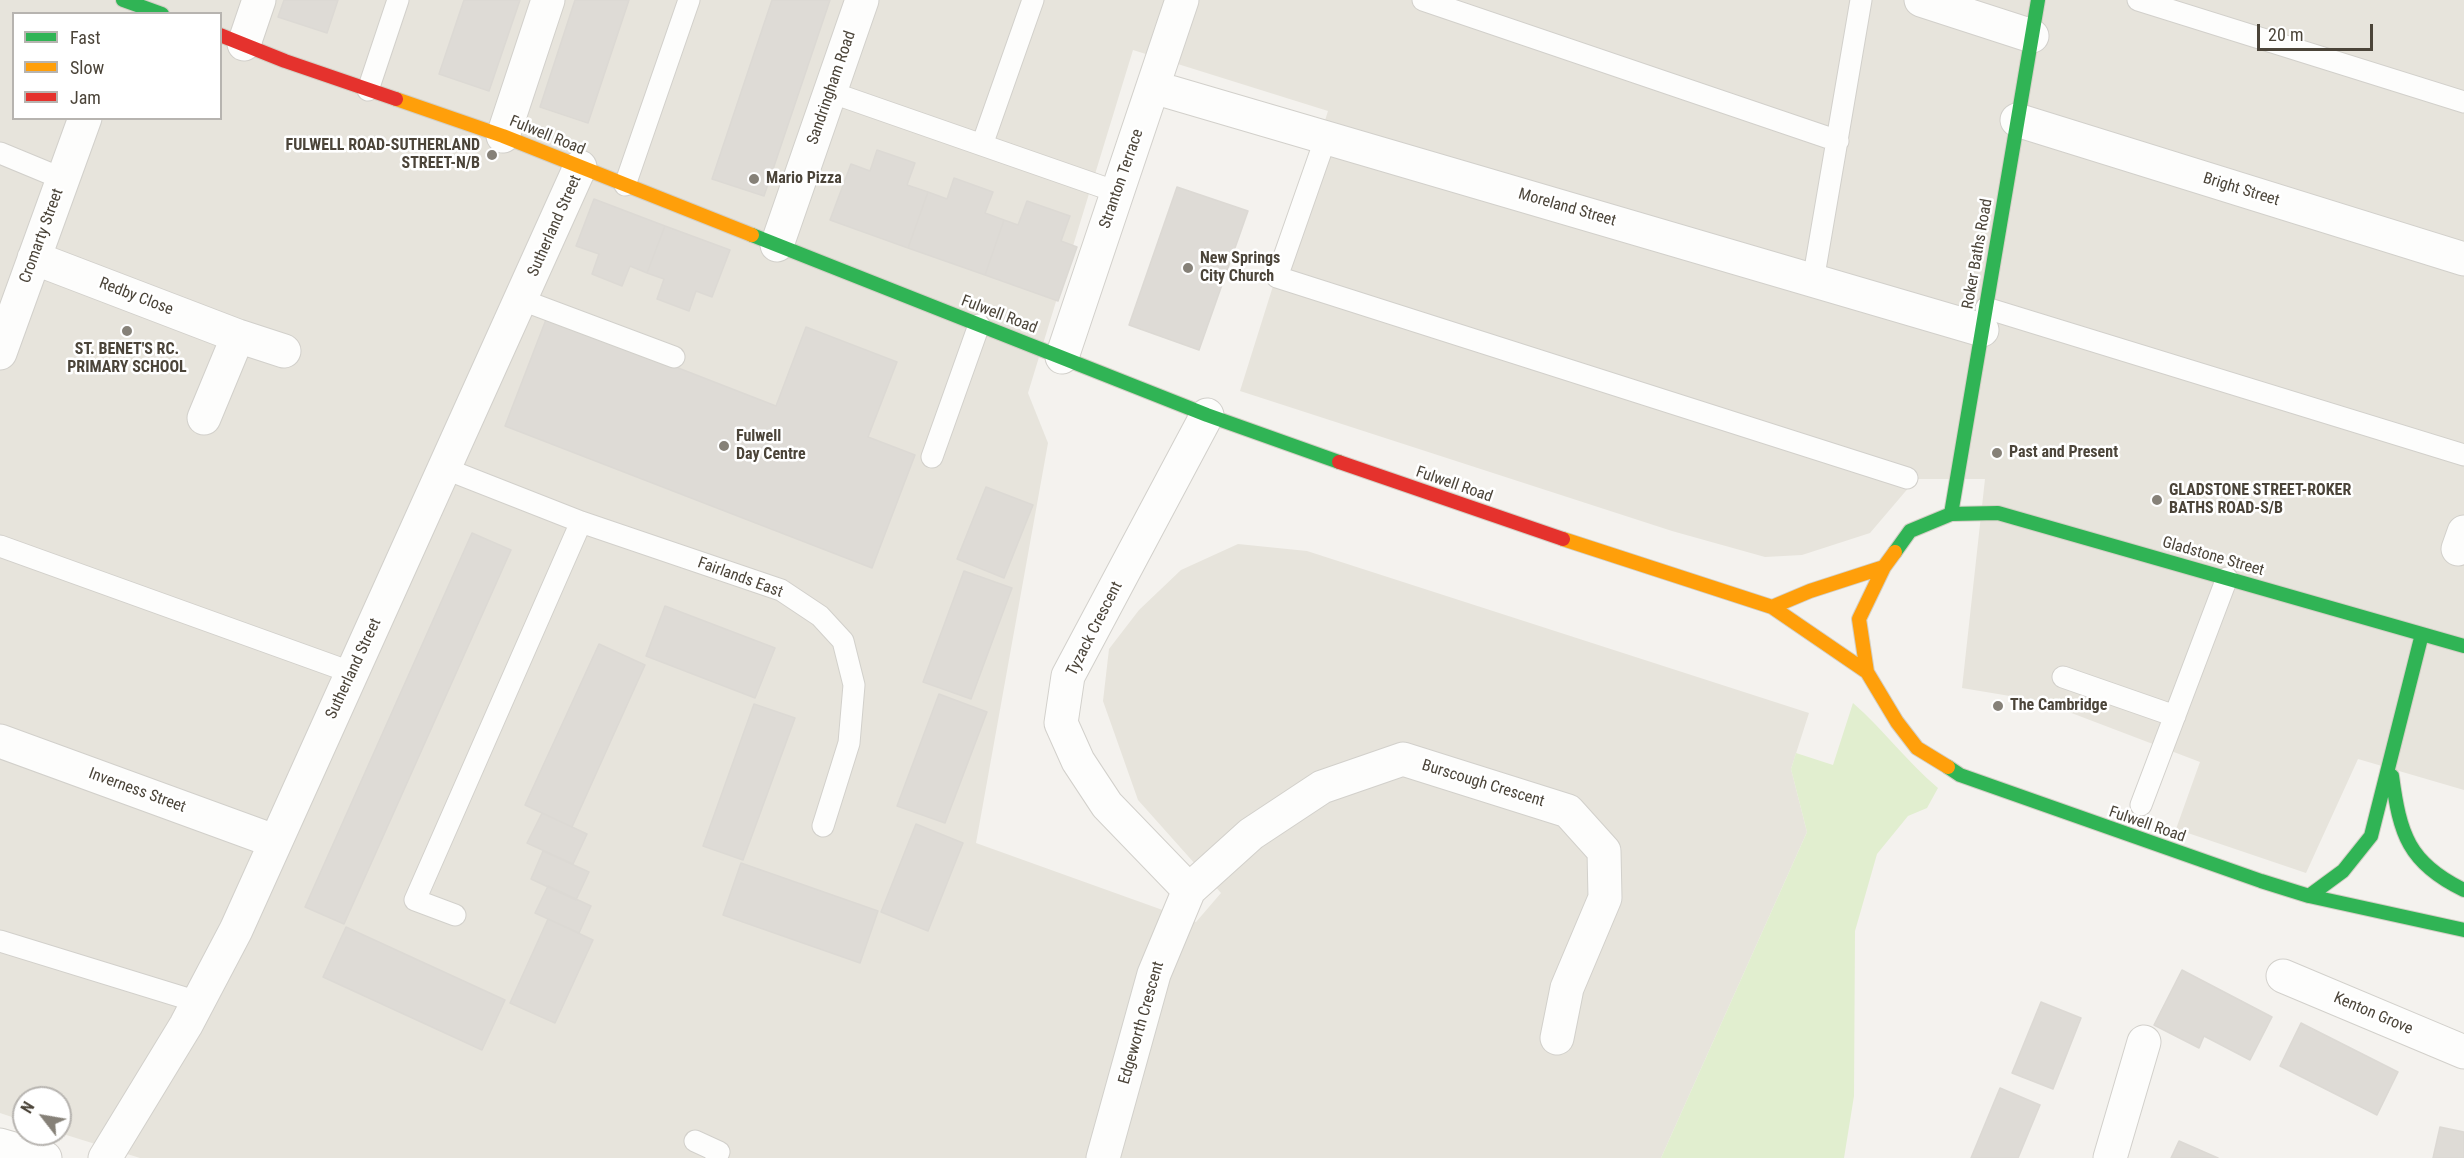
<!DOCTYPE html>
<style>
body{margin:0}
#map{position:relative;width:2464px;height:1158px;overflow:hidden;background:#f4f2ee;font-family:"Roboto Condensed",sans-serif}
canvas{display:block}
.legend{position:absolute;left:12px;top:12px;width:210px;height:108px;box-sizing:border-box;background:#fff;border:2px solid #b7b4b0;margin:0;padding:8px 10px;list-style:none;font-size:18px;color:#4b4439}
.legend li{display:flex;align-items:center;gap:12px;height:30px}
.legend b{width:30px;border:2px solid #b7b4b0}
.north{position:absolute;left:12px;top:1086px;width:60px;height:60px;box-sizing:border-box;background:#fff;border:2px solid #b7b4b0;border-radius:50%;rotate:301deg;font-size:16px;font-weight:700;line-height:24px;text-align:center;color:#4b4439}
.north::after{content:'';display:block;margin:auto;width:21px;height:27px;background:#868178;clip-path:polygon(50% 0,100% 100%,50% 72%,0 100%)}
.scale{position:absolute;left:2257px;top:24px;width:116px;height:27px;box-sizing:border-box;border:3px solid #4b4439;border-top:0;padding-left:8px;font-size:18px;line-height:21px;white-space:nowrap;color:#4b4439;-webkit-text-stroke:4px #fff;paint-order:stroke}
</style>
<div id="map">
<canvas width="2464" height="1158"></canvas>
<ul class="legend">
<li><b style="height:8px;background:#30b455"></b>Fast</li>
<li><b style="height:8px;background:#ff9f0a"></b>Slow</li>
<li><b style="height:8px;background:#e5322d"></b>Jam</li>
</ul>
<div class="north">N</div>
<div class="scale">20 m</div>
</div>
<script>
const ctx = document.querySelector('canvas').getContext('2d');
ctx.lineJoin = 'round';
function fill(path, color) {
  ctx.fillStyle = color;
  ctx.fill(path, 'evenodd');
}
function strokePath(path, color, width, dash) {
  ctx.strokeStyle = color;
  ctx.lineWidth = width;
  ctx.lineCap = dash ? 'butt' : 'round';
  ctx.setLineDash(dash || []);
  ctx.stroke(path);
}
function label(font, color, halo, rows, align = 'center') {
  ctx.font = font + ' "Roboto Condensed",sans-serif';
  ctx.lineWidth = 5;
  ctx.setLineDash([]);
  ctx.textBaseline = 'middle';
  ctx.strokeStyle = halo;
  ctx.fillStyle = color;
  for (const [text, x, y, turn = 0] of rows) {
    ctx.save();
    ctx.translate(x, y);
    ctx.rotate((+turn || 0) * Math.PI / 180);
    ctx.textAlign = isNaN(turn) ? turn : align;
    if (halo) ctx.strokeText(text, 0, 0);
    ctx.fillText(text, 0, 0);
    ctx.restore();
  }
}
const residential = new Path2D(`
 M0,0h2464v790l-106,-31 -52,114 -130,-44 24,-67 -160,-61 -78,-13 23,-209h-69l-46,54 -68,22 -37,2 -93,-26 -432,-140 88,-280 -195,-61 -105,343 20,50 -72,400 220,79 25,-29 -83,-93 -35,-99 6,-52 30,-39 42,-40 57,-26 69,7 502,162 -18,56 16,63 -146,326h-1521l-80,-25v-35h-36v23l-24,-8zM14,14h206v104h-206z`);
const green = new Path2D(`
 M1853,703c31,27 54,59 85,85l-11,20 -19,8 -31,38 -22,77 -1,165 -10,62h-183l146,-326 -16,-63 5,-16 37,12z`);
const building = new Path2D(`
 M284,0h54l-11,33 -49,-16z
 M464,0h56l-31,91 -50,-17z
 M575,0h54l-41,123 -48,-16z
 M772,0h58l-66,196 -52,-17z
 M877,150l38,13 -8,22 21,7 -20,56 -78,-28 21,-56 19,7z
 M954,178l39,14 -8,21 19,7 -19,55 -77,-27 20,-56 19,7z
 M1177,187l71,24 -49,139 -70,-25z
 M594,199l71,27 -18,47 -17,-7 -8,20 -30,-12 7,-20 -23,-8z
 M1027,201l43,15 -9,25 16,6 -19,54 -73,-26 19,-55 14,5z
 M665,226l65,24 -18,47 -16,-6 -7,20 -32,-12 7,-20 -17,-6z
 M547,317l229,89 30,-79 91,35 -29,75 47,18 -43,113 -367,-142z
 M986,487l47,18 -29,73 -47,-19z
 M472,533l39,17 -167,374 -39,-17z
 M964,571l48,17 -41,111 -48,-17z
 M665,606l110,42 -20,50 -109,-42z
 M599,644l46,21 -73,162 -47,-22z
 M939,694l48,18 -42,111 -48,-17z
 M754,704l41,14 -52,142 -40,-14z
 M542,813l45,21 -14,30 -46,-21z
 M916,824l47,19 -35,88 -47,-19z
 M543,851l46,21 -13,28 -45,-21z
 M741,863l137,48 -18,52 -137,-48z
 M548,886l43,20 -12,27 -44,-20z
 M548,919l45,21 -38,83 -45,-20z
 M346,927l159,73 -23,50 -159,-73z
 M2182,970l90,47 -22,43 -46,-24 -5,12 -45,-23z
 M2041,1002l40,16 -28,71 -41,-16z
 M2301,1023l97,49 -21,43 -97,-49z
 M2000,1088l40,17 -22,53h-47z
 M2440,1127l24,5v26h-31z
 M2179,1141l39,17h-47z`);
const lane = new Path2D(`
 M1423,0l415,141
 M2138,0l326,102
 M368,90l30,-90
 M830,92l287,100
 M1326,137l-49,140 630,201
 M982,145l51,-145
 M0,153l63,26
 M625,185l64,-185
 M1813,281l48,-281
 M522,300l152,57
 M1986,308l478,147
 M932,457l47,-132
 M446,469l135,53 200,68 39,26 23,25 11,44 -5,58 -26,83
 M0,546l353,127
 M2063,677l112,39
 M2141,805l86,-227
 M455,915l-40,-15 166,-378
 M0,941l198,61
 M695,1141l24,11 -3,6`);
const street = new Path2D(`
 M1921,0l111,36
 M244,44l15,-44
 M1153,87l829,243
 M2017,120l447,139
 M503,136l45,-136
 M777,245l85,-245
 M34,258l204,78 46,15
 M0,353l85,-235
 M1062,357l120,-357
 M204,418l34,-82
 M2458,549l6,-17
 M0,741l274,100
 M1189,890l-82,-85 -29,-44 -17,-38 7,-47 139,-261
 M2283,976l181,76
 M0,1145l45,13
 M105,1158l81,-133 50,-95 344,-763
 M1103,1158l51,-184 35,-84 62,-56 71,-47 81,-28 165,52 36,40 1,47 -38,90 -10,50
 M2110,1158l34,-116`);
const fast = new Path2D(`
 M123,0l39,14
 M752,235l455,180 132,47
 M1951,514l87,-514
 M1895,552l15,-21 41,-17 47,-1 466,133
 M1948,767l12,8 301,106 48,15 155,34
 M2392,776c8,58 16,87 72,114
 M2309,896l34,-25 28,-35 51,-202`);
const slow = new Path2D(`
 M396,99l107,37 249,99
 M1563,539l209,68 95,65
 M1895,552l-11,15 -25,52 8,53 30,50 20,26 31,19
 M1772,607l38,-16 74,-24`);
const jam = new Path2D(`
 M220,35l65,26 111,38
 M1339,462l224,77`);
const markers = [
 [492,155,6,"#868178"],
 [754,179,6,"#868178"],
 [1188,268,6,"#868178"],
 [127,331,6,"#868178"],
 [724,446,6,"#868178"],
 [1997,453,6,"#868178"],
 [2157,500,6,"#868178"],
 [1998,706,6,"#868178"]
];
const streetNames = [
 ["Sandringham Road",832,88,-71],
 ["Fulwell Road",547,136,22],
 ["Stranton Terrace",1122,179,-71],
 ["Bright Street",2241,190,17],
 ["Moreland Street",1567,208,16],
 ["Sutherland Street",555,226,-66],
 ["Cromarty Street",42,236,-70],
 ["Roker Baths Road",1978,254,-80],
 ["Redby Close",136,297,21],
 ["Fulwell Road",999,315,21],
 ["Fulwell Road",1454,485,19],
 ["Gladstone Street",2213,557,16],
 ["Fairlands East",740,578,20],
 ["Tyzack Crescent",1095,629,-63],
 ["Sutherland Street",354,669,-65],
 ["Burscough Crescent",1483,784,17],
 ["Inverness Street",137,791,20],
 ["Fulwell Road",2147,825,19],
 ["Kenton Grove",2373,1014,23],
 ["Edgeworth Crescent",1142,1023,-74]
];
const poiNames = [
 ["FULWELL ROAD-SUTHERLAND",480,146,"right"],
 ["STREET-N/B",480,164,"right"],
 ["Mario Pizza",766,179],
 ["New Springs",1200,259],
 ["City Church",1200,277],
 ["ST. BENET'S RC.",127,350,"center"],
 ["PRIMARY SCHOOL",127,368,"center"],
 ["Fulwell",736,437],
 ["Day Centre",736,455],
 ["Past and Present",2009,453],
 ["GLADSTONE STREET-ROKER",2169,491],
 ["BATHS ROAD-S/B",2169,509],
 ["The Cambridge",2010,706]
];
fill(residential, '#e7e4dc');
fill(green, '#e1eecf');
fill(building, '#dedbd6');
strokePath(building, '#dcd9d4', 1.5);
strokePath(lane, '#d2d0cb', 23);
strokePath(street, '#d2d0cb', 35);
strokePath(fast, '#d3cfc5', 16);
strokePath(slow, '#d3cfc5', 16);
strokePath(jam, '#d3cfc5', 16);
strokePath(lane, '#fdfdfc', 21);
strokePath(street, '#fdfdfc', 33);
strokePath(fast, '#30b455', 14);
strokePath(slow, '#ff9f0a', 14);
strokePath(jam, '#e5322d', 14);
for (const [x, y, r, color] of markers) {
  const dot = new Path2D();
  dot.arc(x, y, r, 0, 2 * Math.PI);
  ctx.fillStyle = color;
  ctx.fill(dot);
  strokePath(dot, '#fff', 2);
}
label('16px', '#4b4439', '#fff', streetNames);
label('bold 16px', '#4b4439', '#fff', poiNames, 'left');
</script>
